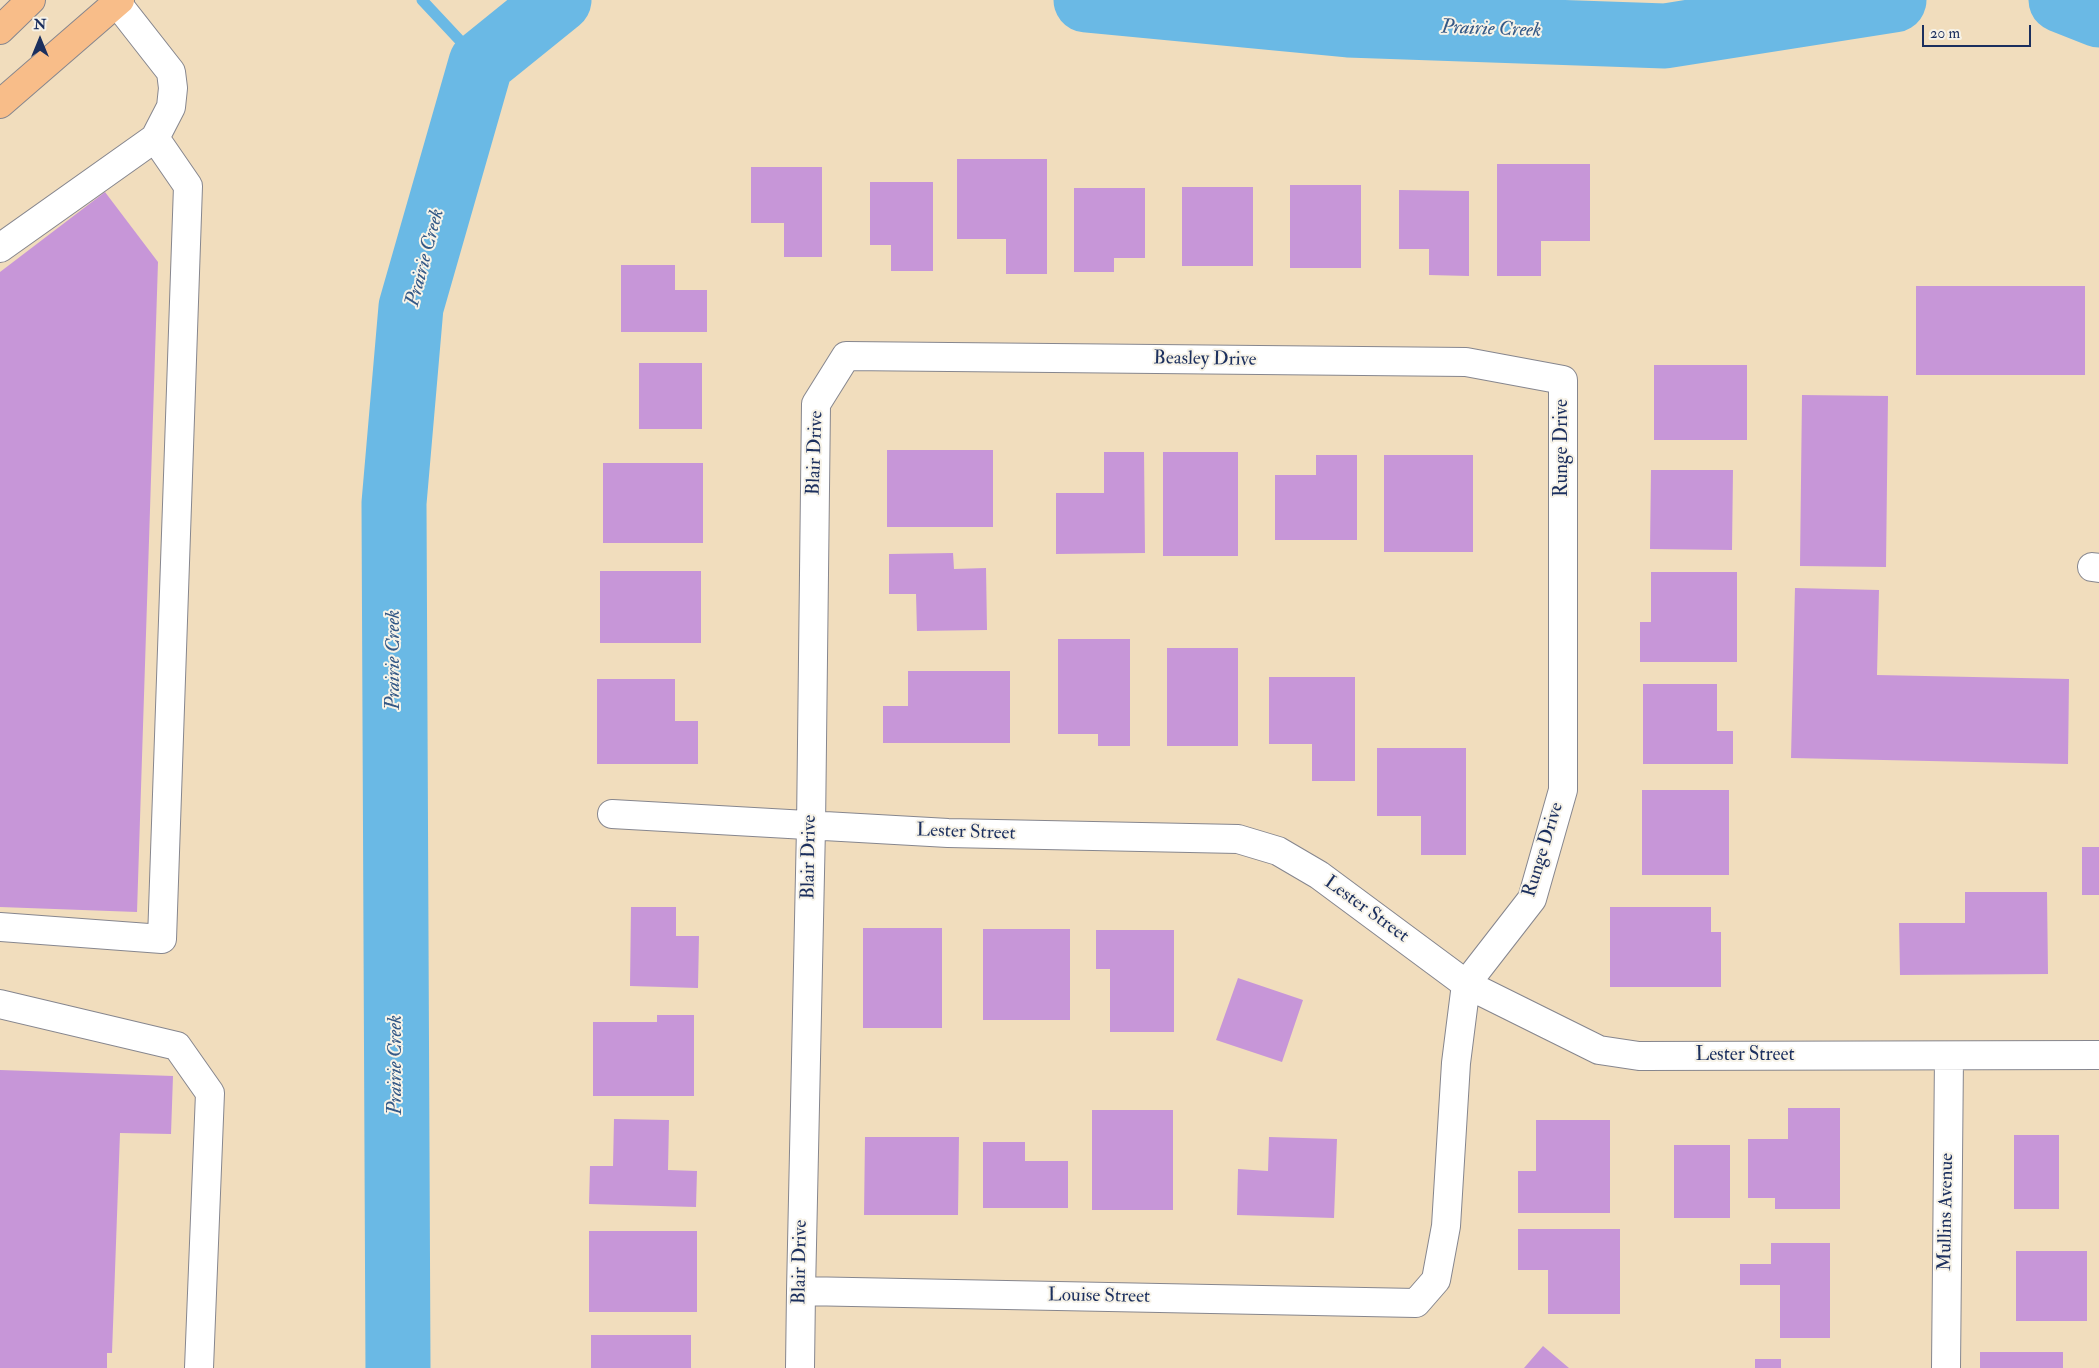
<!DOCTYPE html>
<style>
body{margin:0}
#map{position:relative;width:2099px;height:1368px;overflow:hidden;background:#f1ddbd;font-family:"IM FELL Double Pica",serif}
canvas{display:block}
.north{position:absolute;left:15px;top:15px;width:50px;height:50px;-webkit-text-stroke:4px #f7f3e8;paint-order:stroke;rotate:0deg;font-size:14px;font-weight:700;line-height:20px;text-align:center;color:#1b2f5e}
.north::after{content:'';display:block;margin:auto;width:18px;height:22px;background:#1b2f5e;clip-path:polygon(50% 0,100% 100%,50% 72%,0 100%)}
.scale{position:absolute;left:1922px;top:25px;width:109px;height:22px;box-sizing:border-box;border:2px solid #1b2f5e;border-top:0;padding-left:6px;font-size:15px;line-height:18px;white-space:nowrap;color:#1b2f5e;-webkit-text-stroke:4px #f7f3e8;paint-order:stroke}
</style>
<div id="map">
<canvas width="2099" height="1368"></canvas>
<div class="north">N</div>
<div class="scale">20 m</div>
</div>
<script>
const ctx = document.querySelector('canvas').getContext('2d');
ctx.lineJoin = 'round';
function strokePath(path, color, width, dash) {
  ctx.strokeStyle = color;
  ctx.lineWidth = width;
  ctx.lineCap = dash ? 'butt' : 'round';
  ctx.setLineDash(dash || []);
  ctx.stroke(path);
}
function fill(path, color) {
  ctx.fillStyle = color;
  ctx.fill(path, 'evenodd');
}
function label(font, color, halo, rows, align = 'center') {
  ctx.font = font + ' "IM FELL Double Pica",serif';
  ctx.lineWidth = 4;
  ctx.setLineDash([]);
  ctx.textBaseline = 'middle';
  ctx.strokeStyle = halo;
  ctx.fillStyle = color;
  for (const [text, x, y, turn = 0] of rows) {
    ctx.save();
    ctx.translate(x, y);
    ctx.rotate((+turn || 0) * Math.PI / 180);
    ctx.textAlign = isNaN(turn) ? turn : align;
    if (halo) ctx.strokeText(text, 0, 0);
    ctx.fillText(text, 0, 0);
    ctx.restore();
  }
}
const stream = new Path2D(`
 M422,0l59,63`);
const river = new Path2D(`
 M1086,0l262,25 317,11 229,-36
 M2061,0l38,15
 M398,1368l-4,-865 17,-196 70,-244 78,-63`);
const building = new Path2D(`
 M957,159h90v115h-41v-35h-49z
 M1497,164h93v77h-49v35h-44z
 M751,167h71v90h-38v-34h-33z
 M870,182h63v89h-42v-26h-21z
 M1290,185h71v83h-71z
 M1182,187h71v79h-71z
 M1074,188h71v70h-31v14h-40z
 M1399,190l70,1v85l-40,-1v-26h-30z
 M105,192l53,70 -21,650 -137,-5v-635z
 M621,265h54v25h32v42h-86z
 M1916,286h169v89h-169z
 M639,363h63v66h-63z
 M1654,365h93v75h-93z
 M1802,395l86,1 -2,171 -86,-1z
 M887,450h106v77h-106z
 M1104,452h40l1,101 -89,1v-61h48z
 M1163,452h75v104h-75z
 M1316,455h41v85h-82v-65h41z
 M1384,455h89v97h-89z
 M603,463h100v80h-100z
 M1651,470h82l-1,80 -82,-1z
 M953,553l1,16 32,-1 1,62 -70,1 -1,-37h-27v-40z
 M600,571h101v72h-101z
 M1651,572h86v90h-97v-40h11z
 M1795,588l84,2 -2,85 192,4 -1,85 -277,-6z
 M1058,639h72v107h-32v-12h-40z
 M1167,648h71v98h-71z
 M908,671h102v72h-127v-37h25z
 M1269,677h86v104h-43v-37h-43z
 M597,679h78v42h23v43h-101z
 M1643,684h74v47h16v33h-90z
 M1377,748h89v107h-45v-39h-44z
 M1642,790h87v85h-87z
 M2082,847h17v48h-17z
 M1965,892h82l1,82 -148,1 -1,-52h66z
 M631,907h45v29h23l-1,52 -68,-2z
 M1610,907h101v25h10v55h-111z
 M863,928h79v100h-79z
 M983,929h87v91h-87z
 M1096,930h78v102h-64v-63h-14z
 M1238,978l65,22 -21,62 -66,-22z
 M657,1015h37v81h-101v-74h64z
 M0,1070l173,6 -2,58 -51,-1 -8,220h-5v15h-107z
 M1788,1108h52v101h-65v-11h-27v-59h40z
 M1092,1110h81v100h-81z
 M614,1119l55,1 -1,50 29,1 -1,36 -107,-3 1,-38h23z
 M1536,1120h74v93h-92v-42h18z
 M2014,1135h45v74h-45z
 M865,1137h94l-1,78h-94z
 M1269,1137l68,2 -3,79 -97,-3 1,-46 30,2z
 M983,1142h42v19h43v47h-85z
 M1674,1145h56v73h-56z
 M1518,1229h102v85h-72v-44h-30z
 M589,1231h108v81h-108z
 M1771,1243h59v95h-50v-53h-40v-21h31z
 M2016,1251h71v70h-71z
 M591,1335h100v33h-100z
 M1543,1346l26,22h-45z
 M1980,1352h83v16h-83z
 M1755,1359h26v9h-26z`);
const minor = new Path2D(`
 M0,248l155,-110 16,-31 2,-19 -2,-16 -54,-69
 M2092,567l7,1
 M612,814l336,19 290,6 40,12 41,24 147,109 133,66 40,6 460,-1
 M0,927l162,12 26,-753 -33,-48
 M0,1004l177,42 33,47 -11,275
 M800,1368l1,-77 10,-464 5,-423 30,-48 620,6 97,18v410l-31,109 -66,85 -10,79 -10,163 -10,54 -20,23 -615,-12
 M1946,1368l3,-312`);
const major = new Path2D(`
 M0,30l31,-30
 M0,104l120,-104`);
const streetNames = [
 ["Beasley Drive",1205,360,1],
 ["Runge Drive",1563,448,-90],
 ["Blair Drive",816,453,-88],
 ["Lester Street",966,833,2],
 ["Runge Drive",1544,850,-73],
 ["Blair Drive",810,857,-89],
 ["Lester Street",1366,910,36],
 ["Lester Street",1745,1056],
 ["Mullins Avenue",1947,1212,-89],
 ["Blair Drive",801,1262,-89],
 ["Louise Street",1099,1297,1]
];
const waterNames = [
 ["Prairie Creek",1491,30,2],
 ["Prairie Creek",426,258,-75],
 ["Prairie Creek",395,660,-90],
 ["Prairie Creek",397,1065,-90]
];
strokePath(stream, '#6ab9e5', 11);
strokePath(river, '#6ab9e5', 65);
fill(building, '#c796d8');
strokePath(minor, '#86868e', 30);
strokePath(major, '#86868e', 30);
strokePath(minor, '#fff', 28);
strokePath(major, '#f8bd89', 28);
label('19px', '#1b2f5e', '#f7f3e8', streetNames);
label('italic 20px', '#335886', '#f7f3e8', waterNames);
</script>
